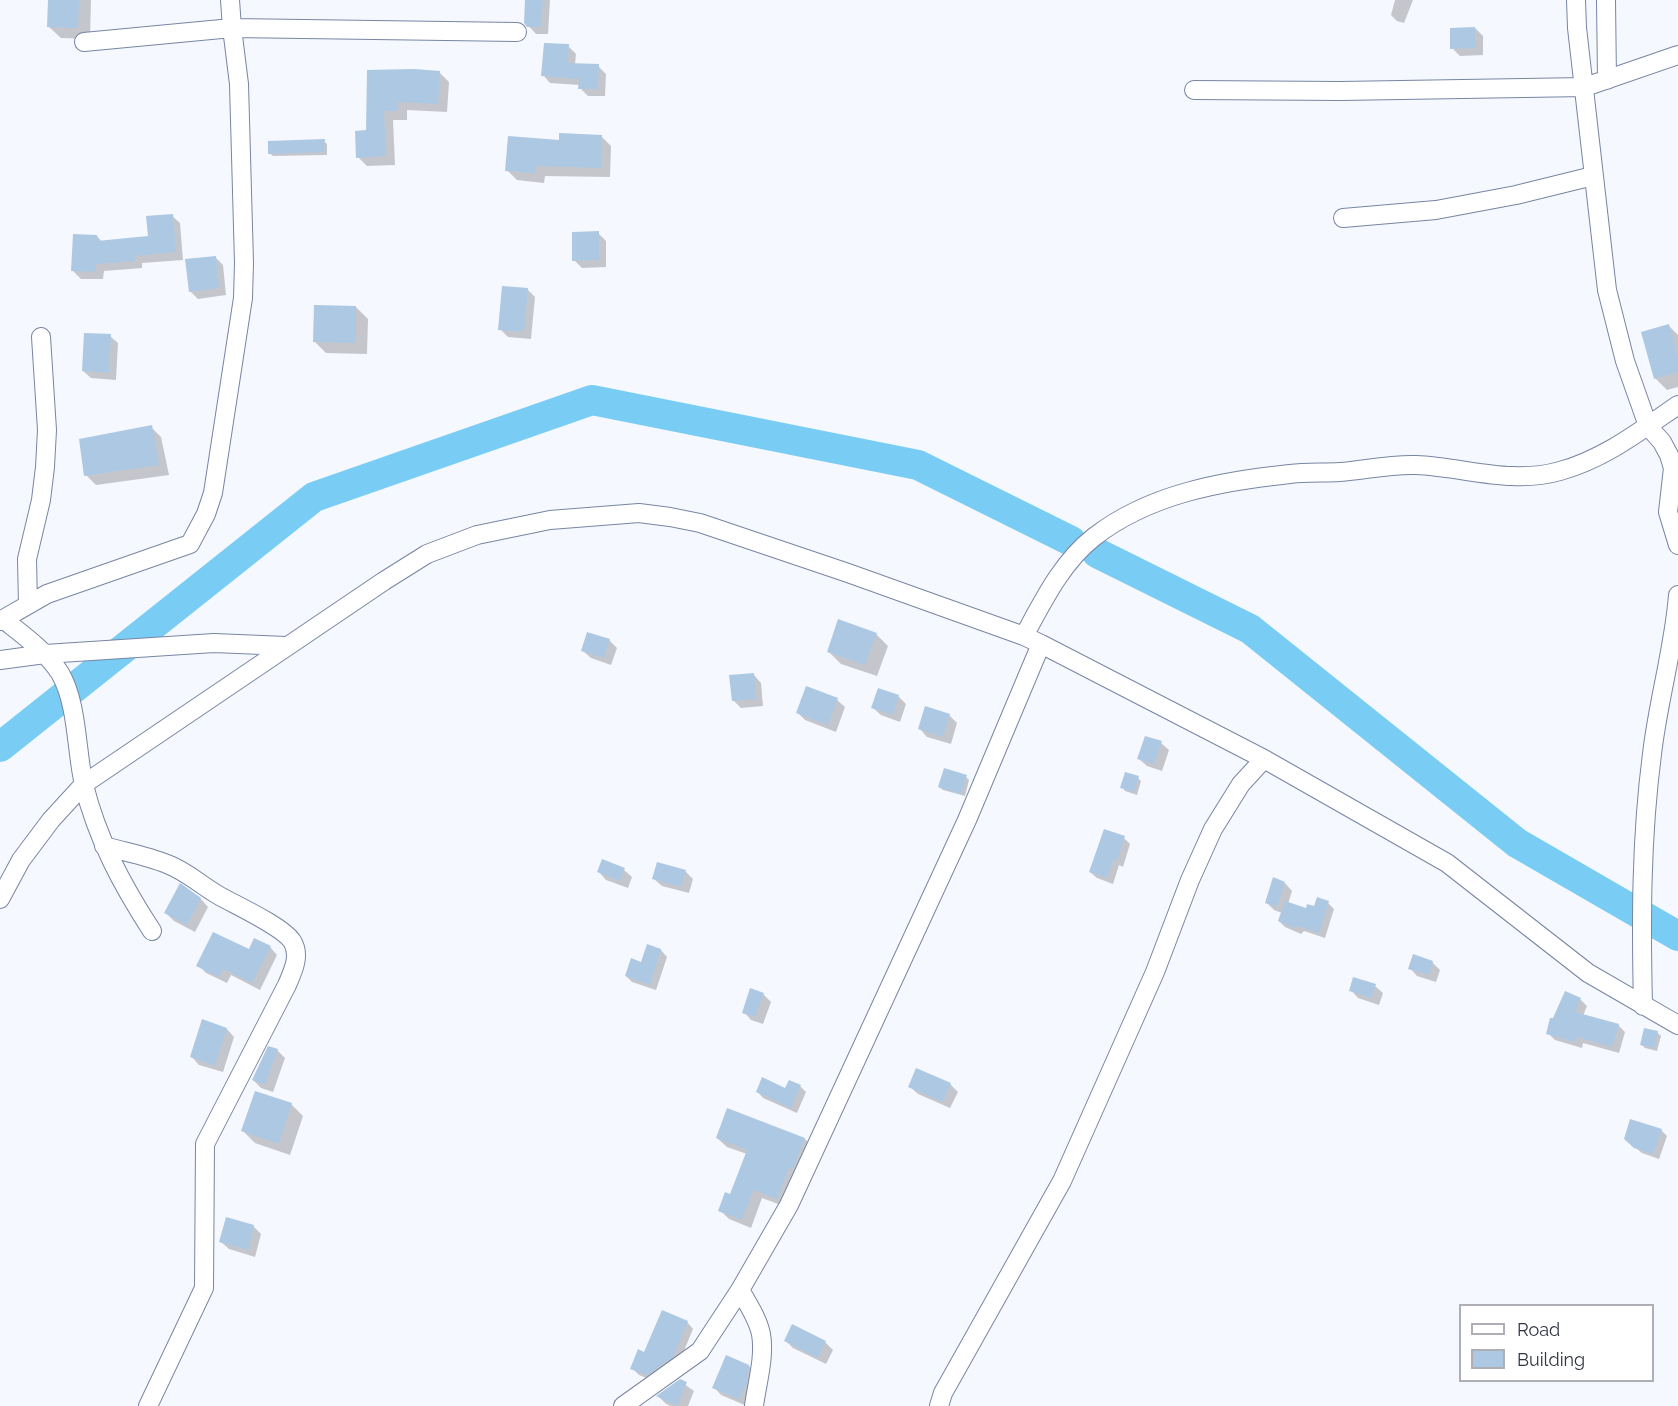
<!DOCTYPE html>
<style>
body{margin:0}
#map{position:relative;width:1678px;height:1406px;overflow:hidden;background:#f5f8ff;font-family:Raleway,sans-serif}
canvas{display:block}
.legend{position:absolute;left:1459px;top:1304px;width:195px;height:78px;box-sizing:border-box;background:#fff;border:2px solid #adafb4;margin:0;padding:8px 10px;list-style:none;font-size:18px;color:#313643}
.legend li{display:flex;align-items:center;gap:12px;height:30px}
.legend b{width:30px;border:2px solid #adafb4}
</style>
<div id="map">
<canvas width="1678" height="1406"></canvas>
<ul class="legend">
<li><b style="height:8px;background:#fff"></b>Road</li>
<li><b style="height:16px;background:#adc8e3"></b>Building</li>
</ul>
</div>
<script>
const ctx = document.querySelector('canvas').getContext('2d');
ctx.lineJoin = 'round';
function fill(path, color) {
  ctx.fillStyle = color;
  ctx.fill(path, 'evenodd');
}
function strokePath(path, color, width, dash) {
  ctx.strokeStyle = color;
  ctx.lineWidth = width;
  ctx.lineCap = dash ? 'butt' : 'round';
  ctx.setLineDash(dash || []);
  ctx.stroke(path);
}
const shadow = new Path2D(`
 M50,0h41l-1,39 -29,-1 -12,-11z
 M526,0h24l-2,34h-12l-11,-12z
 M1395,0h18l-9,23 -7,-2 -6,-6z
 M1475,28l8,8v19l-23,1 -8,-8z
 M568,46l8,8 -1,11 23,1 8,8 -1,22h-17l-8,-8v-3l-30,-2 -7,-8z
 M368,72h71l10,10 -2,30 -40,-2v10h-14l2,45 -28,1 -9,-9 9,-25z
 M601,136l10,10 -1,31 -65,-1 -1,7 -27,-3 -10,-10 53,-28z
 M324,141l3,3v11l-54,1 -4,-3z
 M172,216l8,7 3,37 -41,3v5l-38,3 -1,8h-22l-8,-8 24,-35 5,6 47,-4z
 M598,233l8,8v26l-24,1 -8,-8z
 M215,257l8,8 3,30 -28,4 -8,-8z
 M527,289l8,8 -4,42 -23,-2 -8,-8z
 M356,307l12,12 -1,35 -41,-1 -12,-12z
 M1669,326l9,9v52l-11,3 -12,-12z
 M110,336l8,7 -2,37 -25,-2 -8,-7z
 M151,427l10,10 8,38 -73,10 -10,-10z
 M876,634l12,12 -11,30 -36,-12 -12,-12z
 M609,640l8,8 -6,17 -20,-7 -8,-7z
 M754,675l7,8 2,23 -22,2 -8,-8z
 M898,696l8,8 -6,18 -19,-7 -8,-7z
 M837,700l8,7 -9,25 -31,-12 -7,-7z
 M949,715l8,8 -6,21 -24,-7 -7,-8z
 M1161,743l8,7 -7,21 -15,-5 -8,-7z
 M966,777l3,3 -4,16 -22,-6 -4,-3z
 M1138,778l3,3 -4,14 -12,-4 -3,-4z
 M1124,838l6,6 -7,23 -4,-2 -6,19 -16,-6 -7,-6z
 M624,870l8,7 -4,11 -22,-8 -7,-8z
 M685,871l8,8 -4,14 -27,-7 -8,-7z
 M1285,883l7,8 -4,13 19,5 21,-6 6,6 -9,29 -21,-7 -3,3 -16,-7 -6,-6 3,-8 -8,-3 -8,-8z
 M201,899l7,8 -13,25 -21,-11 -8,-8z
 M648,946l13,4 6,7 -11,33 -24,-8 -6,-6 16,-12z
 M270,947l7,8 -17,35 -29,-15 -4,8 -21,-10 -8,-8z
 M1432,962l8,8 -4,12 -19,-6 -7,-8z
 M1375,986l8,7 -4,12 -21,-7 -7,-8z
 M763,994l8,8 -8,22 -12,-4 -7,-8z
 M1580,999l7,7 -4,10 35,9 7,7 -6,21 -36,-10 -1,5 -27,-8 -7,-7z
 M227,1029l7,8 -11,35 -24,-7 -7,-8z
 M1657,1032l4,4 -4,15 -12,-3 -3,-3z
 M277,1050l8,8 -12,34 -12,-4 -8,-8z
 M790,1082l11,5 5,5 -9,21 -34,-15 -5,-6 28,-2z
 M950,1084l8,8 -8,16 -32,-14 -8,-7z
 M291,1104l12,12 -13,39 -35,-12 -12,-12z
 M1661,1130l6,6 -8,23 -17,-6 -10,-8z
 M717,1138l88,1 9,9 -28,59 -24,-9 -11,30 -22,-9 -9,-9 11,-14 16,-42 -20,-7z
 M253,1226l8,8 -6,23 -26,-8 -8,-7z
 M687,1322l6,7 -14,34 -25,18 -15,-6 -7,-7 13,-14z
 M786,1341l39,1 8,8 -7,14 -33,-16z
 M749,1366l7,8 -9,32 -26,-11 -7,-8z
 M680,1381l14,10 -6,15h-17l-5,-2 -8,-8z`);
const river = new Path2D(`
 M1097,553l153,76 267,214 161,93
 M0,747l314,-250 278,-97 326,65 153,76`);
const building = new Path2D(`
 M48,0h31l-1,28 -31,-1z
 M525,0h18l-2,27h-14l-3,-4z
 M1475,27l1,21 -26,1v-21z
 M544,43l25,1 -1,19 31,1 -1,25h-20l1,-10 -38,-3z
 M414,69l26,2 -2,33 -40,-2v9h-14l2,45 -30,2 -1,-27 11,-1 1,-60z
 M559,133l43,2 -1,33 -66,-2v7l-30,-2 3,-35 51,4z
 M325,139l-1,13 -56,2v-13z
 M173,214l3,38 -41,4v5l-39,3v8l-25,-1 2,-37 24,1v6l51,-5 -2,-20z
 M599,231v29l-27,1v-29z
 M216,256l3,32 -30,4 -4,-33z
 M502,286l26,2 -4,44 -26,-2z
 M314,305l42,1v37l-43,-1z
 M1669,324l9,33v15l-24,7 -13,-47z
 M84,333l27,1 -2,39 -27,-2z
 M152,425l7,40 -75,11 -5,-37z
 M838,619l39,14 -12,32 -38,-13z
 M587,632l23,7 -6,19 -23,-7z
 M754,673l2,26 -24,2 -3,-26z
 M806,686l32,12 -10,27 -32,-12z
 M878,688l21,7 -6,20 -22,-7z
 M925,706l25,8 -7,23 -25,-8z
 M1145,736l17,5 -8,23 -17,-5z
 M944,768l23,7 -6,19 -23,-7z
 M1125,772l14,4 -5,16 -14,-4z
 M1104,829l21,7 -8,25 -4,-1 -6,18 -18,-6z
 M602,859l23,9 -5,13 -23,-9z
 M657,862l29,8 -5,17 -29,-8z
 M1273,877l12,5 -8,25 -12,-4z
 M180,883l21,15 -14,27 -23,-12z
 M1317,897l12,4 -10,32 -22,-7 -3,2 -16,-7 7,-20 21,7 1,-4 7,2z
 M213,932l36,17 5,-11 17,8 -19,37 -29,-14 -4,8 -23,-11z
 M647,944l14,5 -11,36 -25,-9 6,-18 10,4z
 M1413,954l20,7 -4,14 -21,-6z
 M1353,977l23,7 -5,14 -22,-7z
 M750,988l14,5 -9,24 -13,-4z
 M1565,991l16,7 -6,14 44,12 -7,23 -35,-10 -2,5 -29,-8 4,-16h3z
 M202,1019l25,9 -12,38 -25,-9z
 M1644,1028l14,3 -4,17 -14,-3z
 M268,1046l10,3 -13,36 -13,-5z
 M916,1068l35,15 -8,19 -35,-15z
 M762,1077l23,11 4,-8 12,5 -10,23 -35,-16z
 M255,1091l37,12 -13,41 -38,-13z
 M727,1108l78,30 -12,31 -4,-2 -12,32 -24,-9 -11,30 -24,-9 7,-19 5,2 17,-44 -31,-12z
 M1630,1119l32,10 -9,25 -19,-6 -10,-9z
 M226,1217l28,8 -6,25 -29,-8z
 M662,1310l26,11 -15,36 -26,18 -17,-6 8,-20 6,3z
 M792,1324l34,17 -8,17 -34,-17z
 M726,1355l23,10 -2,16 -8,18 -27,-11z
 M680,1379l7,3 -10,24 -21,-10z`);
const minor = new Path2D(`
 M1576,0l1,28 30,262 18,71 23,65 14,16 7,13 4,13 -5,44 10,33
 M1606,0l1,80
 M84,42l148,-14 285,4
 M1194,90l146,1 245,-4 93,-32
 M1343,218l93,-8 80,-15 77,-19
 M28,605l-1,-46 14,-59 4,-33 2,-37 -6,-93
 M3,619c20,16 43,32 57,54 18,31 16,78 24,112 13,53 38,100 68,146
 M0,621l47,-27 143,-50 16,-30 7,-21 30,-195 1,-35 -5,-179 -7,-56 -2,-28
 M1024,636c19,-35 38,-74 70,-99 55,-43 128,-56 196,-63 16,-2 33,-1 50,-2 25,-2 50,-8 76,-7 48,2 96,20 144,6 44,-12 80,-40 118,-66
 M0,660l45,-6 169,-11 72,3
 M104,846c21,6 43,10 63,18 19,7 34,21 51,31 17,10 64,31 74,46 9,14 1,30 -5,44l-82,159 -1,144 -56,118
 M0,899l21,-39 30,-40 33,-36 300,-203 43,-27 50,-19 73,-15 89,-7 31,4 30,6 148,50 176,63 17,8 223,115 183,104 141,110 90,52
 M1643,1006c-2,-85 -2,-168 9,-252 6,-53 22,-106 26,-159
 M740,1290c8,14 18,29 21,44 4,23 -4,49 -7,72
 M623,1406l77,-55 40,-61 49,-85 178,-385 74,-176
 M939,1406l4,-13 119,-212 93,-209 35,-92 23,-51 28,-45 23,-25`);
fill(shadow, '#0003');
strokePath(river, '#79cdf4', 30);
fill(building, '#adc8e3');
strokePath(minor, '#7885a3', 20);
strokePath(minor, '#fff', 18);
</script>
